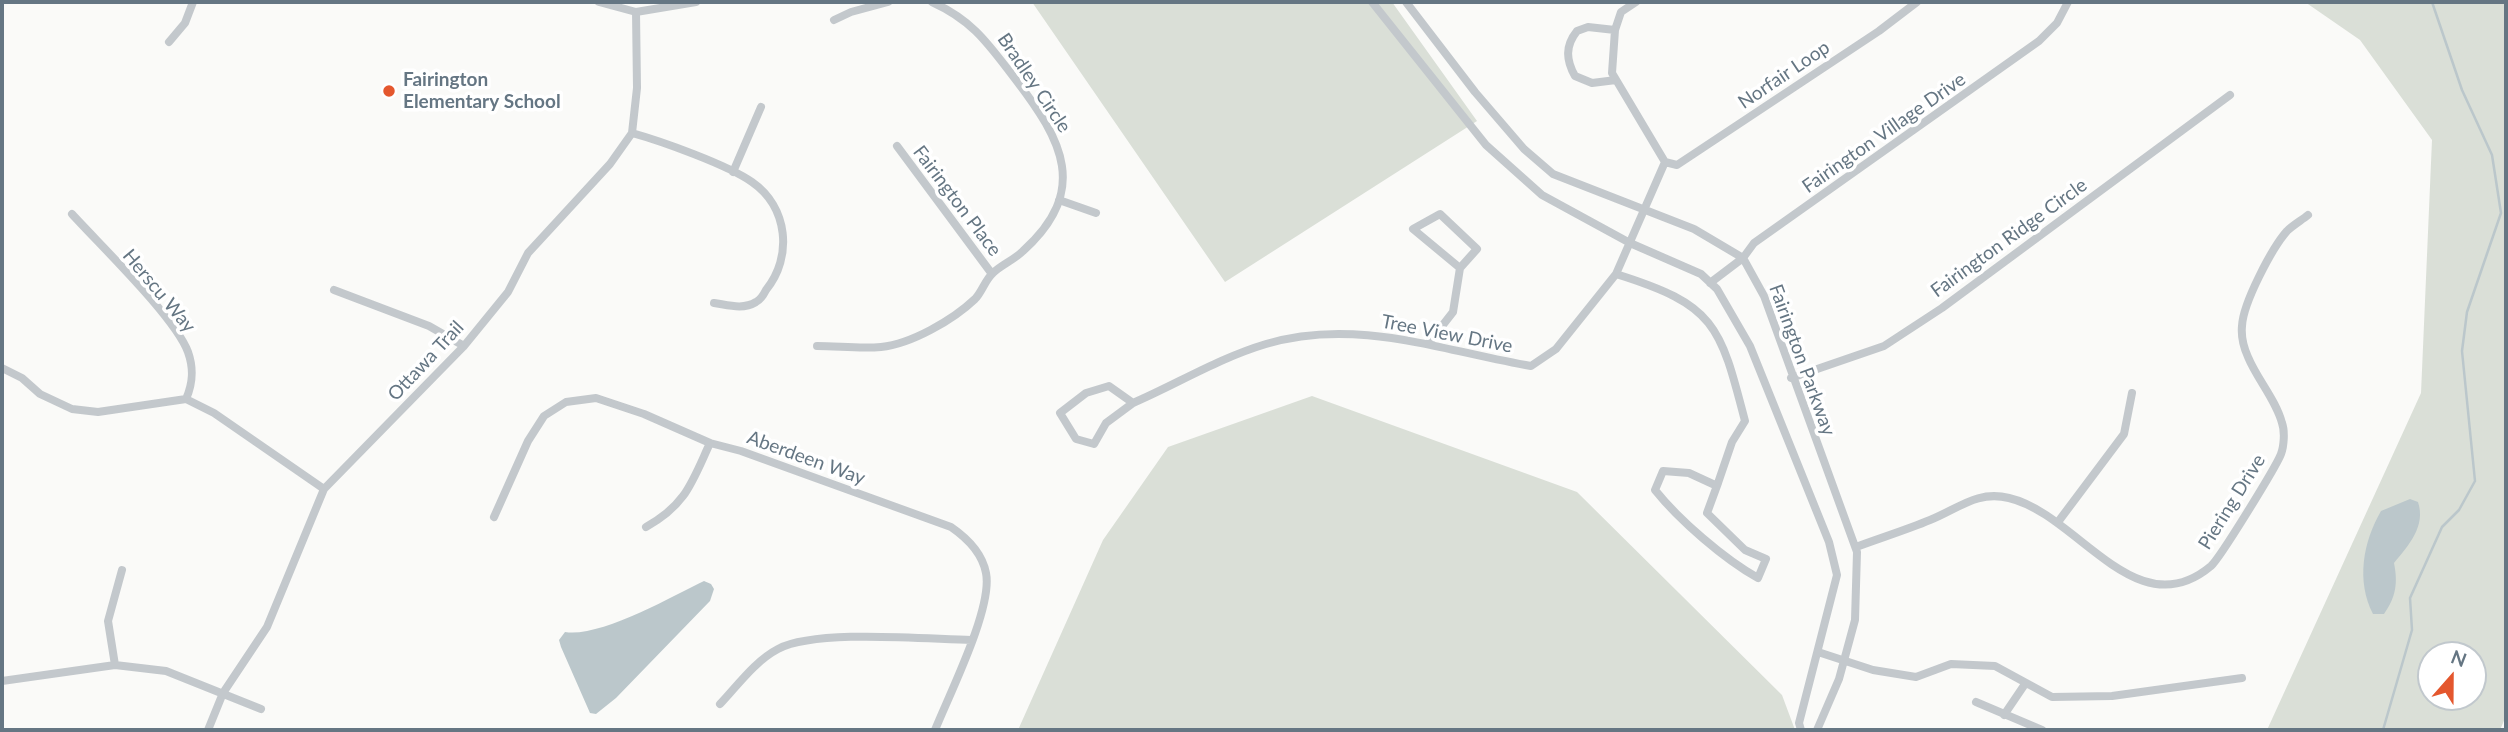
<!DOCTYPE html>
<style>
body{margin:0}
#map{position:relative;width:2508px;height:732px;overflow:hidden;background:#fafaf8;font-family:Lato,sans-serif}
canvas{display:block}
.frame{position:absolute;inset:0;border:4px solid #657683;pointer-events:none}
.north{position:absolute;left:2417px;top:641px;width:70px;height:70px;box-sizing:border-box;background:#fff;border:2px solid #c1c8cd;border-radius:50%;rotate:21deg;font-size:19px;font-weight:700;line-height:28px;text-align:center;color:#657683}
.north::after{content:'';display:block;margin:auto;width:24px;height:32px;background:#e4572e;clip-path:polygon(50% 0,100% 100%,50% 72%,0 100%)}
</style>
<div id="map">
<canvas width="2508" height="732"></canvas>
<div class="frame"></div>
<div class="north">N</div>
</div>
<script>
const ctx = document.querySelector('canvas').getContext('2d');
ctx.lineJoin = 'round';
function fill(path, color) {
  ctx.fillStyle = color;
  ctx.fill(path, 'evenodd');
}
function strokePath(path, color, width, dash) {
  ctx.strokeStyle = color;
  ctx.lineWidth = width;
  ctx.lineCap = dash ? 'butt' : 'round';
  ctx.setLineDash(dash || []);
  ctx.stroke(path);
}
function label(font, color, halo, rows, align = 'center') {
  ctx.font = font + ' Lato,sans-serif';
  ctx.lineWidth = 7;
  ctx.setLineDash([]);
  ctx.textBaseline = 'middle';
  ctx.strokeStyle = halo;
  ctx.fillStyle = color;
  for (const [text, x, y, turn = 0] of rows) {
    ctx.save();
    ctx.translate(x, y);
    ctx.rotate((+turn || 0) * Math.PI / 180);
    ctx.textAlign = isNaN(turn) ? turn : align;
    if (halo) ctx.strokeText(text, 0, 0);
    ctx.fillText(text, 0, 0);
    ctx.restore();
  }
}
const green = new Path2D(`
 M1032,2h360l85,119 -252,161z
 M2305,2h201v714l-6,14h-233l154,-337 11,-253 -72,-100zM2431,655h42v42h-42z
 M1312,396l265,96 205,203 13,35h-777l85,-190 65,-93z`);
const water = new Path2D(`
 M2410,499l8,3c8,24 -9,43 -24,61 4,20 2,34 -10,51h-11c-17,-33 -10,-72 8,-103z
 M704,581l7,3 3,5 -4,12 -94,97 -20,16 -6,-1 -29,-66 -2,-7 6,-8c34,6 106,-35 139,-51z`);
const stream = new Path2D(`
 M2383,730l29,-100 -2,-32 32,-71 17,-17 16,-29 -13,-130 5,-39 34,-99 -9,-58 -30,-65 -30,-88`);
const street = new Path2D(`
 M599,2l37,10 60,-10
 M1372,2l114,143 56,50 88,48 71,31 16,15 33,57 79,196 8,33 -38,148 2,7
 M1406,2l69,90 49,57 29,25 141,55 49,29 21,38 93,256 -2,68 -16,59 -22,51
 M1636,2l-15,10 -6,18 -3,43 53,89 12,3 202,-134 38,-29
 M834,20l17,-8 37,-10
 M1615,30l-27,-3 -11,4c-12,15 -11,29 -2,45l17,7 24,-3
 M169,42l16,-19 8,-21
 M632,133c29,8 96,32 120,49 36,25 41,75 14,108 -2,4 -6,10 -10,12 -13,8 -28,3 -42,1
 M897,146l95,128
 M733,172l28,-65
 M1059,200l37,13
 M72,214c28,31 103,103 116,138 6,17 5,31 -2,47
 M1616,274c99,31 104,50 129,147l-13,21 -14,41
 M1710,283l33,-25 11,-15 285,-202 18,-18 11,-21
 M334,290l95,36 35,20
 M1428,344l25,-32 7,-44 17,-19 -37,-35 -27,15 47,39
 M817,346c21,0 43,3 64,1 30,-3 72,-27 94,-48 7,-7 10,-19 18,-26 8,-8 21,-13 30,-22 67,-60 39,-111 -7,-171 -27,-35 -42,-59 -84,-78
 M2,368l20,10 18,16 32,15 26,3 88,-13 28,14 110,76
 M1791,378l93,-32 58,-38 288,-213
 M1133,403l-27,20 -12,21 -18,-5 -16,-26 26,-20 23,-7 24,17c44,-19 86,-45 133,-59 90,-27 177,7 265,22l25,-17 60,-75 49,-112
 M1663,471l26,2 26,12 3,-2 -11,30 38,37 21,9 -8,19c-34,-19 -79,-58 -103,-88z
 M494,517l34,-76 16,-25 22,-14 30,-4 48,16 66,29 31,8 210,76c16,11 31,25 35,46 7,35 -37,122 -51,157
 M2058,522l66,-88 8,-41
 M646,527c40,-22 46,-45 64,-84
 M1856,547c24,-9 50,-17 74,-27 28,-11 47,-30 79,-22 69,16 127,131 202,68 9,-8 65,-99 70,-112 3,-8 4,-23 1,-31 -6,-23 -25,-44 -34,-66 -4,-9 -7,-21 -6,-31 1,-23 30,-78 45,-95 6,-6 15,-11 21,-16
 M1818,652l55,18 43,7 35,-13 44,2 57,31 60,-1 130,-18
 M115,665l-7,-44 14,-51
 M2,681l113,-16 51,6 95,38
 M1976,702l66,28
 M720,704c18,-19 35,-43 58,-55 38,-20 147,-10 193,-9
 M2004,715l21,-31
 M208,730l15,-37 44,-66 57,-138 140,-143 44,-54 20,-39 82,-89 22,-31 5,-45 -1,-76`);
const markers = [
 [389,91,7,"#e4572e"]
];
const streetNames = [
 ["Norfair Loop",1784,75,-34],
 ["Bradley Circle",1034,83,56],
 ["Fairington Village Drive",1884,133,-35],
 ["Fairington Place",957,201,53],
 ["Fairington Ridge Circle",2009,238,-36],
 ["Herscu Way",159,291,50],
 ["Tree View Drive",1447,334,11],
 ["Fairington Parkway",1802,360,70],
 ["Ottawa Trail",426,361,-47],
 ["Aberdeen Way",806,458,20],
 ["Piering Drive",2232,502,-58]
];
const poiNames = [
 ["Fairington",403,80],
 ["Elementary School",403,102]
];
fill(green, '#dadfd7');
fill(water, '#bbc7cb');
strokePath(stream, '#bbc7cb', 2.5);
strokePath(street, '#c3c8cc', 8);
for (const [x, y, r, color] of markers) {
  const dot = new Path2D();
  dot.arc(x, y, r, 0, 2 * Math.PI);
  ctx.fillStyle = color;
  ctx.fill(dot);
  strokePath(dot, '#fff', 2.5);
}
label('19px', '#657683', '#fff', streetNames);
label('bold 19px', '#657683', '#fff', poiNames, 'left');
</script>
